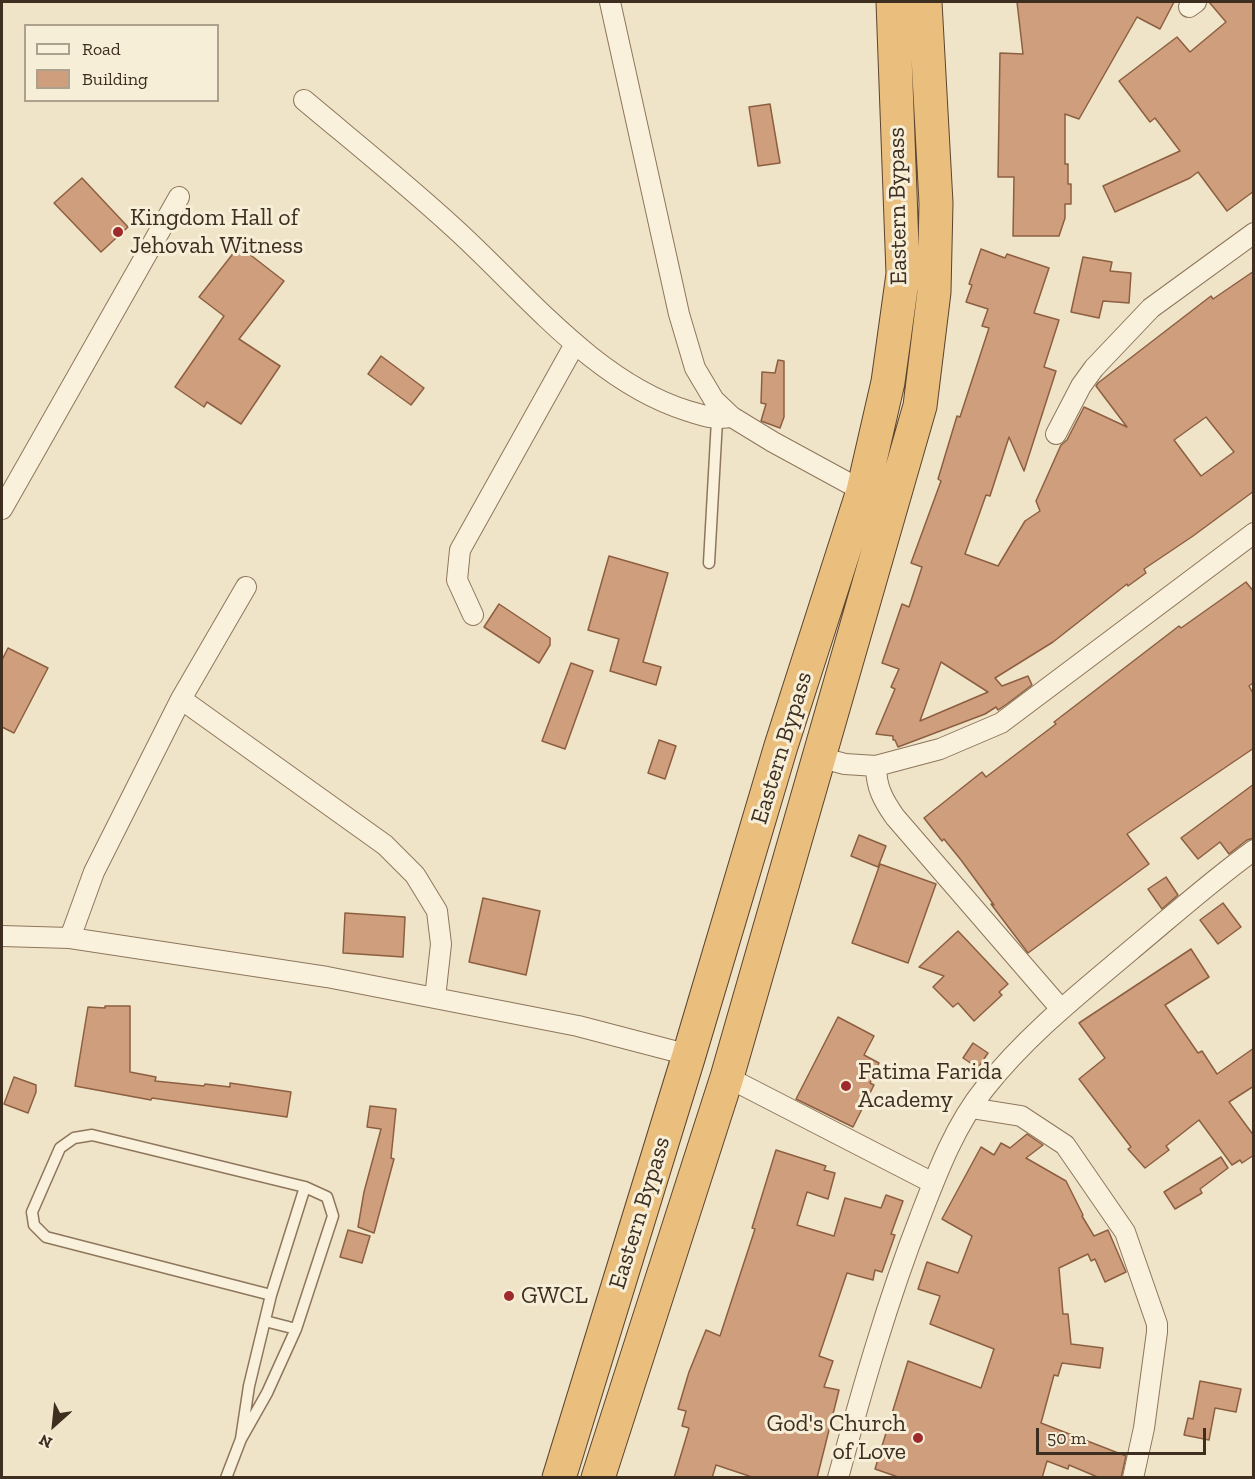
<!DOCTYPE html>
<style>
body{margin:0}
#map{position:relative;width:1255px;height:1479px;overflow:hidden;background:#f0e4c8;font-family:"Zilla Slab",serif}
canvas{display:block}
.frame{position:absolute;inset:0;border:3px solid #3d2e20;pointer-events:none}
.legend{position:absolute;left:24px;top:24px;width:195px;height:78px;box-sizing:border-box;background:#f7eed8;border:2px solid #ada18e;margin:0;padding:8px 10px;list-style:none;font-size:18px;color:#3d2e20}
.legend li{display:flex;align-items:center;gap:12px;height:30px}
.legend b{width:30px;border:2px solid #ada18e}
.north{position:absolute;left:24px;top:1395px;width:60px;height:60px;-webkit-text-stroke:4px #f7eed8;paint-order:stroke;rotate:207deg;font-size:16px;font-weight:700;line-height:24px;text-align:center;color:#3d2e20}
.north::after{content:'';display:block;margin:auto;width:21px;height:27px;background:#3d2e20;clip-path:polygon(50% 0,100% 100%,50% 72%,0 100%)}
.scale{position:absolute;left:1036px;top:1428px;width:170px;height:27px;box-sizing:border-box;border:3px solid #3d2e20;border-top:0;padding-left:8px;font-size:18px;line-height:21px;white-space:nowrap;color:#3d2e20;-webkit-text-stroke:4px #f7eed8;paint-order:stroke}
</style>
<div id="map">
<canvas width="1255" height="1479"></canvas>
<div class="frame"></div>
<ul class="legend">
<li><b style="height:8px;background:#faf1dc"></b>Road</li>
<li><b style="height:16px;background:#cf9f7d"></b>Building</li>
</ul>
<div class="north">N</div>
<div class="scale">50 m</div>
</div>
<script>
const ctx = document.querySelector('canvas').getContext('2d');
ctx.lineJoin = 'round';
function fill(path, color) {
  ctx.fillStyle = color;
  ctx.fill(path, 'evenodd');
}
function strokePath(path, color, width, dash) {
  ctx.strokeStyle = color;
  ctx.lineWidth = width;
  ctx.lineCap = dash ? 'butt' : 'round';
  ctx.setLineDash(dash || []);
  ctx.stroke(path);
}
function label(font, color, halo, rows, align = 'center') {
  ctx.font = font + ' "Zilla Slab",serif';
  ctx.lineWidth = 6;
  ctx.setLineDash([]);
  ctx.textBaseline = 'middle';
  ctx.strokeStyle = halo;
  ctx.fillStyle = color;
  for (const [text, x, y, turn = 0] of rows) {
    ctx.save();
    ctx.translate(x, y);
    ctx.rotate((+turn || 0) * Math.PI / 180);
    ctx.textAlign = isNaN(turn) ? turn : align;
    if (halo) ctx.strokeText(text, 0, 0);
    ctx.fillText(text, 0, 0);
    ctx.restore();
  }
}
const building = new Path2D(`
 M1017,2h157l-14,27 -23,-12 -58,102 -14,-5v50h3v20h3v20h-6v14l-6,18h-46l1,-59h-16l2,-124 23,1z
 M1209,2h45v189l-27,20 -29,-39 -8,6 -75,34 -12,-26 77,-35 -25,-33 -5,4 -31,-41 58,-44 13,15 36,-30z
 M770,104l10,59 -22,3 -9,-59z
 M82,178l46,49 -27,25 -47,-49z
 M239,246l45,35 -45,58 41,27 -39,58 -34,-22 -3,5 -29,-20 49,-71 -25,-19z
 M981,249l24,9 2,-4 42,14 -15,45 25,7 -15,47 12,4 -32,100 -15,-34 -19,59 -4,-1 -21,59 33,12 27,-45 15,-10 -4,-10 25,-56 6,-5 17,-33 43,20 -31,-41 2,-3 113,-87 2,3 41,-28v220l-61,45 -49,33 2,4 -18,13 -1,-2 -74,58 -58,36 7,8 26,-10 4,9 -25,19 -9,6 -2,-3 -11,7 -87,33 -3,-7h-2v-4l-17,-2 19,-45 -4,-2 8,-18 -17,-6 20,-59 7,3 13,-40 -11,-4 30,-82 -3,-2 19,-63 3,1 29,-89 -7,-2 6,-17 -22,-7 6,-17 -3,-1zM1206,417l28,35 -33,24 -27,-36zM941,662l47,30 -68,29z
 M1083,257l29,5 -2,9 21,2 -2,30 -26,-2 -4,17 -28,-6z
 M381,356l43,32 -13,17 -43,-31z
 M778,360l6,1v56l-4,11 -19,-7 5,-17 -5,-1 1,-31 13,1z
 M609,556l59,17 -25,89 18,5 -5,18 -46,-14 9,-32 -31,-9z
 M1246,582l8,10v90l-5,4 5,9v53l-127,86 22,30 -121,89 -37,-49 3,1 -33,-45 -17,-21 -2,2 -18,-23 58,-46 4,5 70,-53 -2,-2 125,-96 2,2z
 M499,604l51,34v7l-11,18 -55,-36z
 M8,648l40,20 -34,65 -12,-6v-67z
 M571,663l22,8 -28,78 -23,-8z
 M659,740l17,6 -11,33 -17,-6z
 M1254,784v54l-7,2 -18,14 -9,-12 -22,17 -17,-21z
 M859,835l27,11 -8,21 -27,-11z
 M880,864l56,20 -28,79 -56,-20z
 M1166,877l12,18 -16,14 -14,-20z
 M483,898l57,13 -14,64 -57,-13z
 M1223,903l18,24 -23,17 -18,-24z
 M345,913l60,4 -2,40 -60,-4z
 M958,931l50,53 -9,8 3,3 -28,26 -16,-18 -5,4 -20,-20 11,-11 -25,-9z
 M1191,949l18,28 -44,28 33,48 4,-2 15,23 37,-26v38l-25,16 25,34v19l-12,8 -2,-3 -8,5 -33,-45 -33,26 3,4 -24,18 -17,-19 3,-2 -52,-68 26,-21 -26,-35z
 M105,1006h25v66l26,5 -1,4 49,5 1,-2 25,3v-4l61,9 -4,25 -135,-19 -1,2 -76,-14 13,-79 17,1z
 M838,1017l36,19 -10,19 15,8 -9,20 4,2 -21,42 -57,-28z
 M973,1043l15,10 -10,15 -15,-10z
 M14,1077l22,8v7l-8,21 -24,-9z
 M370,1106l26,3 -5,49 3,1 -20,74 -16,-6 6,-35 17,-63 -14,-2z
 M1027,1134l16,11 -17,13 40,23 17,34 -1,1 12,20 14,-6 18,42 -21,10 -10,-23 -4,2 -3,-7 -29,14 4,46h5l3,30 32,4 -3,20 -38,-5 -4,13 -4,-1 -13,48 85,33 -5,22h-21l-31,-13 -1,4 -21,-8 -5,17h-141l-26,-9 33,-108 73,27 13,-39 -64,-25 10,-28 -22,-7 9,-27 31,11 14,-37 -30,-17 39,-72 13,8 7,-12 9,5z
 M776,1150l50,16 -2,4 11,3 -7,26 -21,-7 -10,33 37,11 11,-38 36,10 5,-13 17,6 -12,33 4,1 -13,37 -7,-2 -2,10 -26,-7 -28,83 14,5 -9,26 15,3 -22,88h-62l-39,-13 -4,13h-38l15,-50 -7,-2 4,-15 -8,-2 11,-37 17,-42 14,6 35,-107 -3,-1z
 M1221,1157l7,11 -28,21 2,4 -27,16 -11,-17z
 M348,1230l22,6 -8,27 -22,-6z
 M1200,1381l41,8 -5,23 -21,-4 -6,32 -25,-5 4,-17 5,1z`);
const service = new Path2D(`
 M709,563l8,-143
 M265,1321l31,8
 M241,1439l26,-46 29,-64 37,-113 -6,-19 -22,-10 -213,-52 -18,3 -14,10 -28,64 2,13 12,12 225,58
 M226,1478l15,-39 8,-53 22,-91 34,-108`);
const minor = new Path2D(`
 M610,2l69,312 16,54 19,32 18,17 41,25 90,49
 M1189,7l7,-5
 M304,100c50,42 101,83 149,127 71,64 141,155 235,184 17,5 26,9 44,6
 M1056,434l25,-48 13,-18 57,-60 103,-75
 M2,509l177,-312
 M473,615l-16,-35 3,-30 115,-206
 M181,699l204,146 30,30 22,36 4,33 -6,54
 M818,757l27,7 31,2 64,-17 61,-26 253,-190
 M876,766c0,21 7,34 19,51l166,192
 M2,936l68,2 257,39 251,49 111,29
 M70,938l24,-66 87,-173 65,-112
 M727,1077l206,106
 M971,1108l50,8 44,29 60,87 32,92v8l-13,96 -11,50
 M838,1478c24,-88 49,-176 82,-261 17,-44 35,-92 65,-129 42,-53 94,-94 145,-137 41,-34 81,-70 124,-101`);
const trunk = new Path2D(`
 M559,1478l130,-423 92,-309 82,-255 25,-109 15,-108 -10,-272
 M598,1478l129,-401 193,-671 14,-114 2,-89 -11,-201`);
const markers = [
 [118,232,6,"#9e2a2b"],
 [846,1086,6,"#9e2a2b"],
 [509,1296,6,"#9e2a2b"],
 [918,1438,6,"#9e2a2b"]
];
const streetNames = [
 ["Eastern Bypass",898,206,-91],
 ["Eastern Bypass",782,748,-73],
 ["Eastern Bypass",640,1213,-73]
];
const poiNames = [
 ["Kingdom Hall of",130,218],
 ["Jehovah Witness",130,246],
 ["Fatima Farida",858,1072],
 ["Academy",858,1100],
 ["GWCL",521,1296],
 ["God's Church",906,1424,"right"],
 ["of Love",906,1452,"right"]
];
fill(building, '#cf9f7d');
strokePath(building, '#8d5f41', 1.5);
strokePath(service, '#8d765c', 13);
strokePath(minor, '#8d765c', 22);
strokePath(trunk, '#5b4430', 35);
strokePath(service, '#faf1dc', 10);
strokePath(minor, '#faf1dc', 20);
strokePath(trunk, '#eabe7c', 33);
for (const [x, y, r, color] of markers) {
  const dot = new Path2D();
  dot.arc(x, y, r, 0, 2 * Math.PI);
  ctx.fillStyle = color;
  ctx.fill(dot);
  strokePath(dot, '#f7eed8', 2);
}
label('24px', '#3d2e20', '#f7eed8', streetNames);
label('24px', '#3d2e20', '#f7eed8', poiNames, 'left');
</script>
